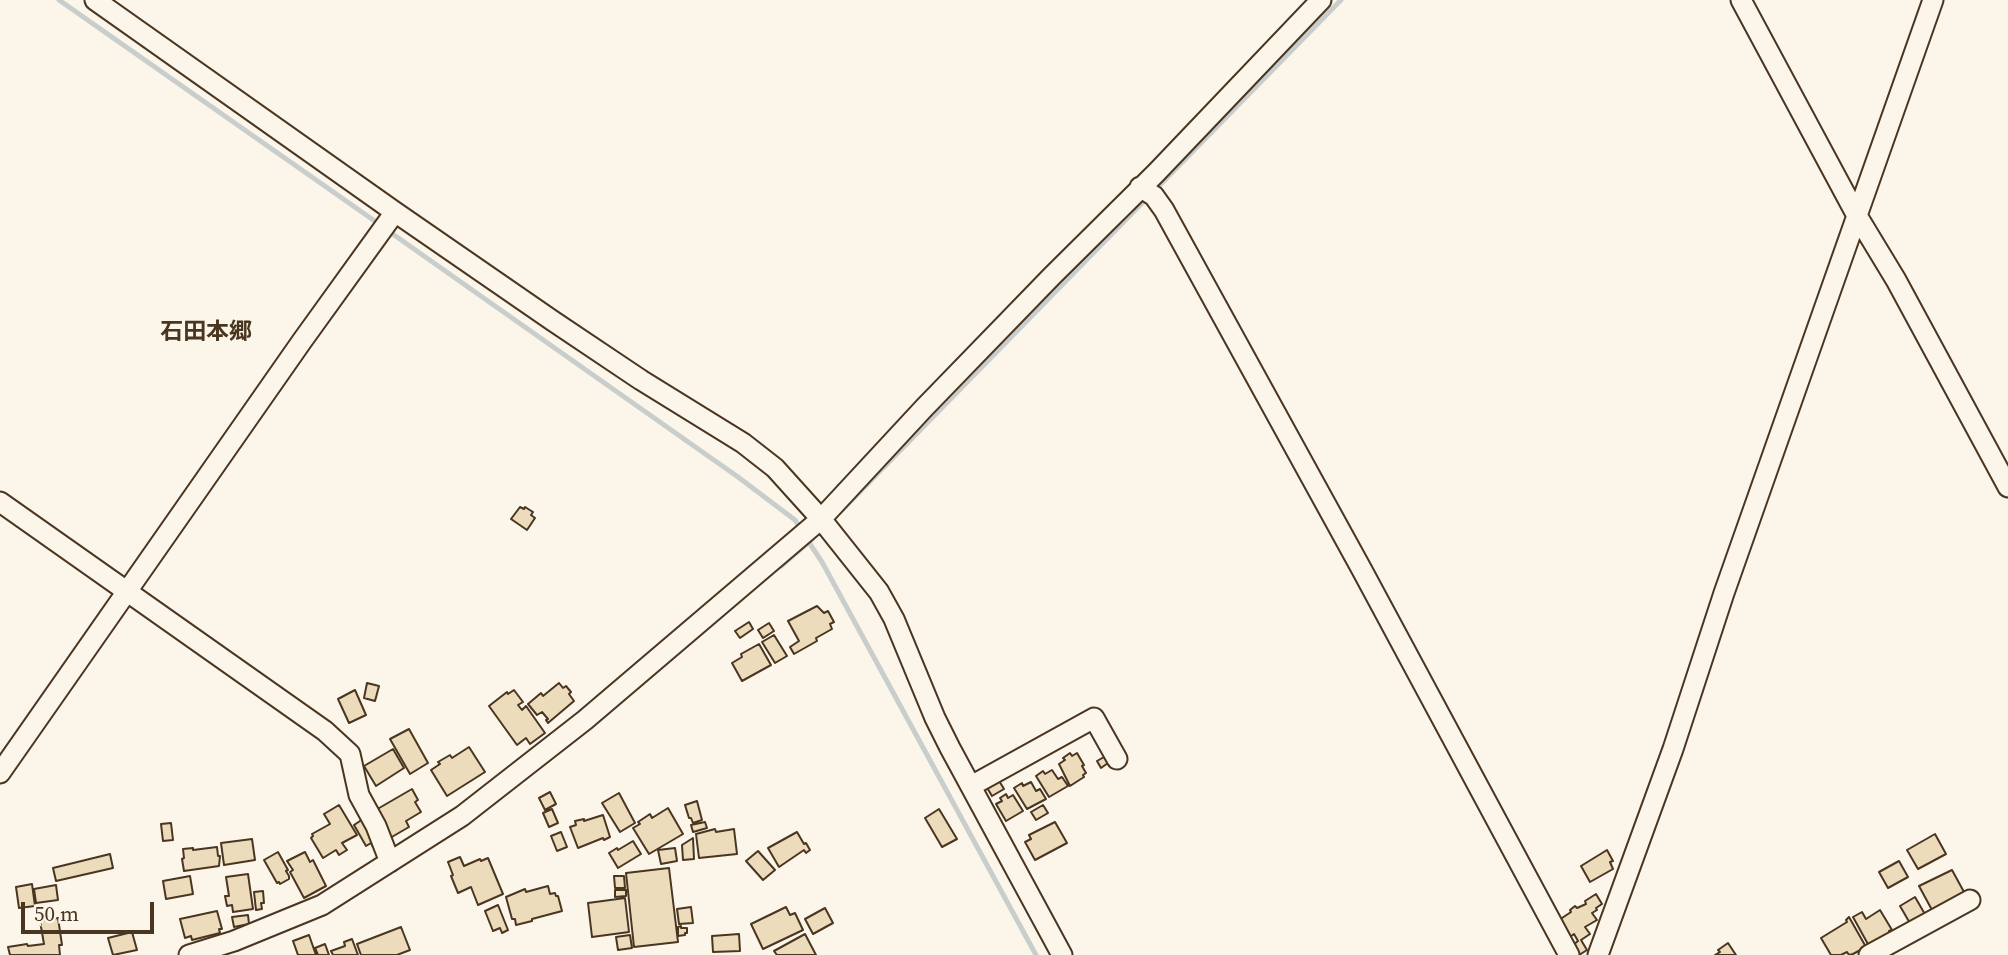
<!DOCTYPE html>
<meta charset="utf-8">
<style>
body{margin:0}
#map{position:relative;width:2008px;height:955px;overflow:hidden;background:#fbf6e9;font-family:"Source Serif 4",serif}
canvas{display:block}
.scale{position:absolute;left:21px;top:902px;width:133px;height:32px;box-sizing:border-box;border:4px solid #4a3520;border-top:0;padding-left:9px;font-size:21px;line-height:24px;white-space:nowrap;color:#4a3520;-webkit-text-stroke:5px #fbf6e9;paint-order:stroke}
</style>
<div id="map">
<canvas width="2008" height="955"></canvas>
<div class="scale">50 m</div>
</div>
<script>
const ctx = document.querySelector('canvas').getContext('2d');
ctx.lineJoin = 'round';
function strokePath(path, color, width, dash) {
  ctx.strokeStyle = color;
  ctx.lineWidth = width;
  ctx.lineCap = dash ? 'butt' : 'round';
  ctx.setLineDash(dash || []);
  ctx.stroke(path);
}
function fill(path, color) {
  ctx.fillStyle = color;
  ctx.fill(path, 'evenodd');
}
function label(font, color, halo, rows, align = 'center') {
  ctx.font = font + ' "Source Serif 4","Noto Sans JP",serif';
  ctx.lineWidth = 5;
  ctx.setLineDash([]);
  ctx.textBaseline = 'middle';
  ctx.strokeStyle = halo;
  ctx.fillStyle = color;
  for (const [text, x, y, turn = 0] of rows) {
    ctx.save();
    ctx.translate(x, y);
    ctx.rotate((+turn || 0) * Math.PI / 180);
    ctx.textAlign = isNaN(turn) ? turn : align;
    if (halo) ctx.strokeText(text, 0, 0);
    ctx.fillText(text, 0, 0);
    ctx.restore();
  }
}
const stream = new Path2D(`
 M59,0l320,224
 M1154,191l187,-191
 M387,230l351,247 57,43 6,10
 M843,509l304,-311
 M806,538l16,24 214,393
 M781,566l30,-26`);
const building = new Path2D(`
 M520,507l4,2 1,-2 8,5 -2,3 4,3 -8,12 -16,-11z
 M817,606l7,7 4,-2 6,11 -4,2 2,5 -16,9 1,3 -23,13 -4,-7 9,-6 -11,-20z
 M749,622l4,7 -13,9 -5,-7z
 M769,623l5,8 -11,7 -5,-8z
 M774,635l13,21 -12,7 -13,-21z
 M759,644l12,21 -29,16 -10,-18 10,-6 -1,-3z
 M367,683l12,3 -4,15 -11,-3z
 M559,683l4,5 3,-2 5,6 -2,2 5,7 -26,22 -2,-3 2,-1 -6,-7 -5,3 -9,-11 13,-11 2,3z
 M355,690l11,25 -17,8 -11,-24z
 M514,690l9,12 -5,3 4,5 4,-4 19,27 -15,11 -4,-6 -9,7 -28,-39 18,-14 1,2z
 M409,729l19,34 -18,11 -20,-35z
 M469,747l16,25 -38,24 -16,-26 9,-6 -2,-2 12,-7 2,3z
 M393,749l11,19 -28,18 -12,-20z
 M1070,753l2,3 5,-3 7,12 -2,1 4,7 -3,2 1,2 -14,9 -11,-22 6,-4 -2,-2z
 M1104,757l4,6 -7,5 -4,-7z
 M1052,770l6,9 4,-2 6,9 -19,11 -13,-21 7,-5 2,3z
 M998,779l6,10 -12,7 -6,-10z
 M1031,782l5,9 4,-2 6,10 -19,10 -13,-21 8,-5 1,3z
 M412,789l6,11 -3,2 6,10 -15,9 3,6 -19,11 -16,-27z
 M550,792l6,12 -11,6 -6,-12z
 M619,793l16,30 -15,9 -18,-29z
 M1006,794l2,4 5,-3 10,16 -17,10 -10,-17 6,-3 -2,-3z
 M697,801l5,19 -9,3 -2,-5h-2l-4,-13z
 M339,805l18,30 -15,8 5,7 -8,5 -3,-5 -13,8 -12,-20 2,-2 -1,-2 18,-10 -6,-10z
 M1043,805l5,8 -12,7 -5,-8z
 M668,808l15,26 -34,20 -16,-26 7,-4 -2,-2 12,-8 2,4z
 M552,809l6,14 -9,4 -6,-14z
 M939,809l18,30 -15,8 -17,-29z
 M603,815l7,22 -6,3 -1,-2 -25,10 -8,-21 6,-2 -1,-4 9,-2v2z
 M363,819l14,25 -4,3 -2,-4 -5,3 -12,-21z
 M705,822l2,6 -14,4 -2,-7z
 M1055,822l12,21 -32,17 -10,-18 6,-3 -2,-4z
 M171,823l2,17 -10,1 -2,-17z
 M715,829l1,3 18,-3 3,25 -38,4 -3,-24z
 M561,832l6,15 -10,4 -6,-15z
 M797,832l7,12 2,-1 4,7 -4,3 -2,-3 -25,17 -11,-19z
 M1935,834l11,20 -28,15 -11,-19z
 M693,838l1,21 -11,1 -1,-15z
 M252,839l3,21 -31,5 -3,-22z
 M633,841l8,13 -23,14 -9,-15 8,-5 1,2z
 M217,847l1,9h2l-1,10 -35,5 -2,-12 2,-1 -1,-9 10,-1v2z
 M675,848l2,13 -16,3 -3,-14z
 M1607,850l6,11 -3,1 3,7 -23,13 -9,-16z
 M758,851l17,19 -12,10 -17,-19z
 M278,852l10,18 -2,1 3,5v3l-9,5 -1,-2 -2,1 -13,-23z
 M305,852l5,10 3,-2 13,26 -22,12 -14,-26 3,-2 -6,-9z
 M110,854l3,14 -57,13 -3,-13z
 M460,857l4,9 16,-7 1,2 7,-3 15,36 -25,11 -7,-18 -13,6 -7,-17 2,-1 -5,-13z
 M1899,861l9,16 -20,11 -9,-16z
 M669,868l9,74 -44,5 -8,-74z
 M1952,870l12,22 -32,18 -13,-24z
 M248,874l5,35 -20,3 -1,-7 -5,1 -2,-10h4l-3,-19z
 M190,876l3,18 -27,5 -3,-18z
 M614,876h10l1,12h-10z
 M32,884l3,22 -16,2 -3,-21z
 M56,885l2,15 -22,3 -2,-14z
 M548,886l2,8 5,-1 1,3h2l4,15 -30,8v2l-16,4 -1,-6h-3l-6,-22 19,-8 1,3z
 M615,890h11v6l-11,1z
 M263,891l1,12h-3l1,6 -6,1 -2,-18z
 M1596,894l6,10 -6,4 1,2 -5,3 5,7 -12,7 5,7 -9,6 6,10 -8,5 -6,-10 5,-4 -4,-7 -4,3 -11,-17 12,-8 -1,-2 5,-4 2,2 9,-4 -1,-3z
 M1915,897l11,19 -15,9 -11,-19z
 M625,898l4,34 -37,5 -4,-34z
 M498,905l10,25 -6,3 -2,-5 -7,3 -8,-20z
 M691,907l2,16 -14,1 -2,-15z
 M786,907l4,8 5,-2 8,17 -40,19 -12,-25z
 M825,908l8,15 -20,11 -8,-15z
 M1880,910l12,20 -3,1 1,3 -21,12 -16,-29 9,-5 4,7z
 M217,911l5,18h-3l1,4 -28,7 -1,-4 -6,2 -5,-19z
 M248,915l1,9 -15,3 -2,-10z
 M1849,917l17,30 -13,7 -4,1 -2,-3 -6,3h-10l-10,-17 26,-16 -1,-2z
 M58,918l4,27h-3l1,10h-50l-2,-8 19,-3 1,2 16,-2 -4,-23z
 M681,926v2h6v5h-2v2l-7,1v-9z
 M401,927l9,23 -13,5h-36l-4,-11z
 M132,932l5,18 -24,5 -5,-17z
 M739,934l1,17 -27,1 -1,-16z
 M805,934l11,21h-39l-3,-4z
 M309,935l7,20h-18l-5,-14z
 M630,935l2,13 -14,2 -2,-13z
 M352,939l6,16h-25l-2,-4 14,-5 -1,-4z
 M1728,943l8,12h-21l5,-3 -2,-2z
 M325,944l4,11h-11l-3,-7z`);
const minor = new Path2D(`
 M95,0l300,212 158,109 88,59 102,63 32,25 46,51 58,73 15,27 41,99 15,30 112,207
 M1741,0l115,214 40,66 112,207
 M1140,187l14,9 10,14 198,360 207,385
 M0,502l325,229 25,23 9,41 17,31 14,36
 M0,773l302,-432 93,-129
 M971,786l123,-68 23,41
 M189,955l45,-14 88,-36 140,-89 123,-96 236,-201 103,-111 128,-132 104,-103 165,-173
 M1598,955l75,-206 51,-156 209,-593
 M1869,955l101,-55`);
const quarterNames = [
 ["石田本郷",206,333]
];
strokePath(stream, '#c9cecd', 5);
fill(building, '#ecdcbc');
strokePath(building, '#4a3520', 2);
strokePath(minor, '#4a3520', 23);
strokePath(minor, '#fbf6e9', 19);
label('bold 23px', '#4a3520', '#fbf6e9', quarterNames);
</script>
